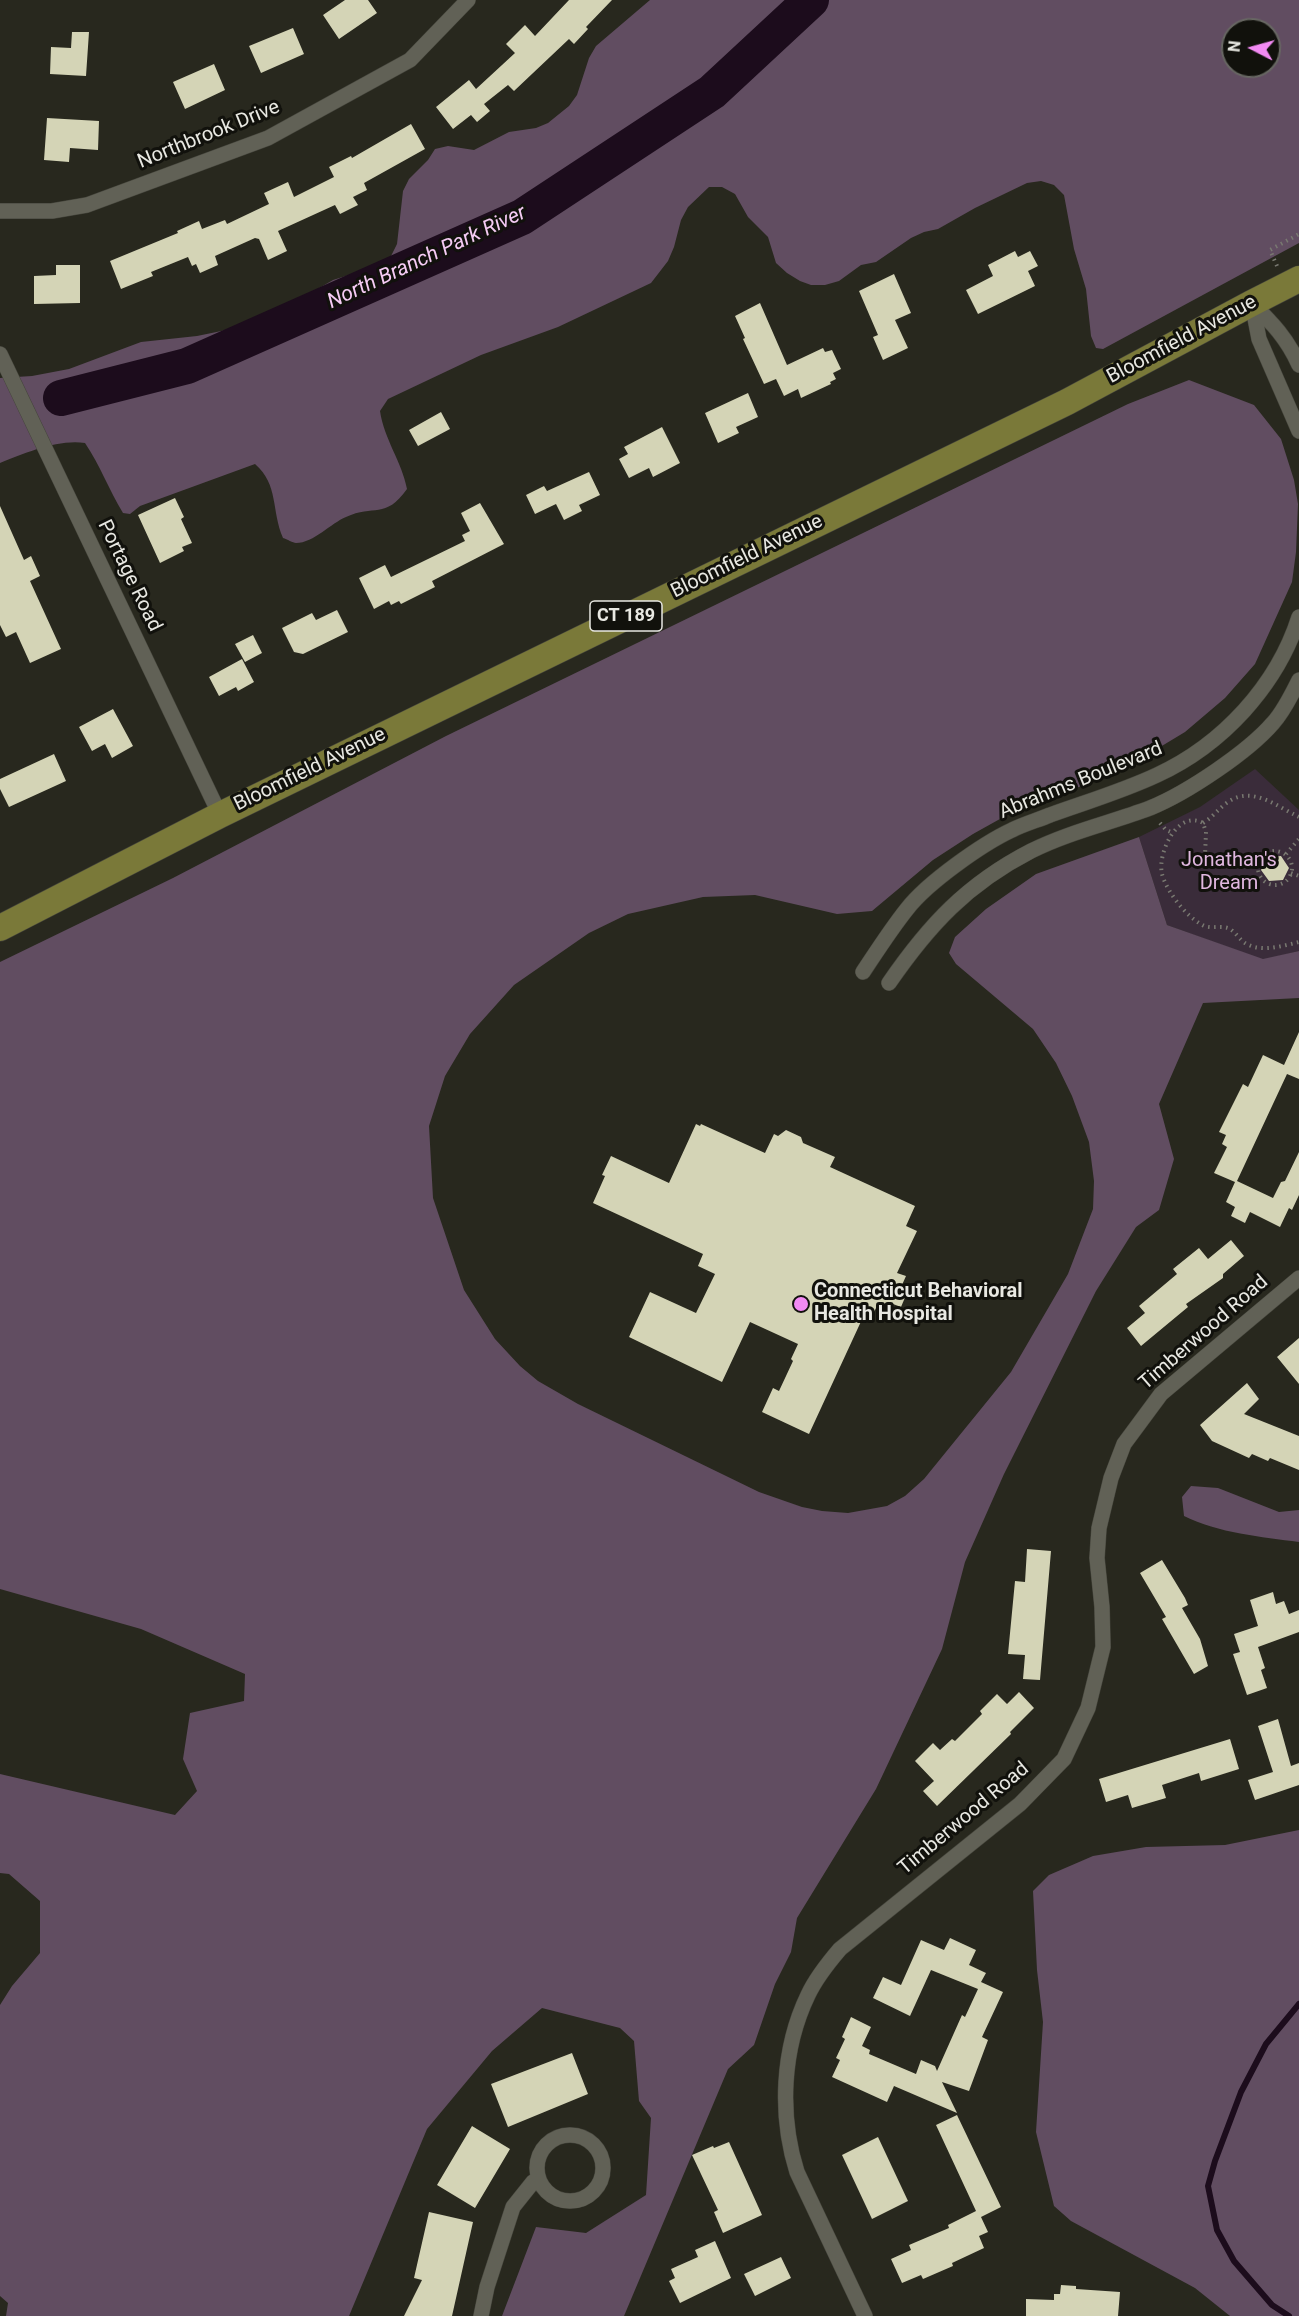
<!DOCTYPE html>
<style>
body{margin:0}
#map{position:relative;width:1299px;height:2316px;overflow:hidden;background:#28281e;font-family:Roboto,sans-serif}
canvas{display:block}
.north{position:absolute;left:1221px;top:18px;width:60px;height:60px;box-sizing:border-box;background:#11110c;border:2px solid #676762;border-radius:50%;rotate:276deg;font-size:16px;font-weight:700;line-height:24px;text-align:center;color:#e8e8e2}
.north::after{content:'';display:block;margin:auto;width:21px;height:27px;background:#f28af3;clip-path:polygon(50% 0,100% 100%,50% 72%,0 100%)}
</style>
<div id="map">
<canvas width="1299" height="2316"></canvas>
<div class="north">N</div>
</div>
<script>
const ctx = document.querySelector('canvas').getContext('2d');
ctx.lineJoin = 'round';
function fill(path, color) {
  ctx.fillStyle = color;
  ctx.fill(path, 'evenodd');
}
function strokePath(path, color, width, dash) {
  ctx.strokeStyle = color;
  ctx.lineWidth = width;
  ctx.lineCap = dash ? 'butt' : 'round';
  ctx.setLineDash(dash || []);
  ctx.stroke(path);
}
function label(font, color, halo, rows, align = 'center') {
  ctx.font = font + ' Roboto,sans-serif';
  ctx.lineWidth = 6;
  ctx.setLineDash([]);
  ctx.textBaseline = 'middle';
  ctx.strokeStyle = halo;
  ctx.fillStyle = color;
  for (const [text, x, y, turn = 0] of rows) {
    ctx.save();
    ctx.translate(x, y);
    ctx.rotate((+turn || 0) * Math.PI / 180);
    ctx.textAlign = isNaN(turn) ? turn : align;
    if (halo) ctx.strokeText(text, 0, 0);
    ctx.fillText(text, 0, 0);
    ctx.restore();
  }
}
const green = new Path2D(`
 M1255,769l44,41v141l-36,9 -96,-35 -28,-88 61,-30z`);
const forest = new Path2D(`
 M650,0h649v243l-196,106 -7,-1 -5,-12 -5,-47 -12,-40 -10,-54 -10,-10 -13,-4 -14,2 -52,25 -37,21 -14,3 -13,6 -35,24 -15,3 -22,16 -14,4h-14l-11,-4 -13,-8 -11,-10 -8,-26 -20,-20 -13,-23 -13,-7h-13l-21,20 -7,13 -7,27 -6,14 -17,22 -93,44 -77,28 -93,44 -8,12c4,28 22,51 27,78 -22,31 -33,15 -61,28 -15,6 -32,26 -50,26 -3,0 -9,-4 -13,-5 -12,-28 -4,-53 -28,-74l-115,42 -10,8 -7,-1c-14,-23 -23,-48 -38,-70 -27,-4 -60,10 -85,20v-85l32,-2 37,-7 72,-27 56,-6 39,-8 61,-27 36,-21 48,-15 10,-9 6,-12 6,-53 6,-12 19,-19 7,-11 13,-3 26,4 35,-18 27,-4 12,-5 21,-17 8,-11 12,-37 7,-12zM1233,30h36v36h-36z
 M1189,380l65,25 27,34 13,41 4,24 -2,48 -4,30 -37,82 -30,34 -40,34 -68,41 -101,37 -43,24 -40,26 -61,51 -35,3 -82,-19 -52,2 -75,17 -39,19 -75,52 -44,49 -25,42 -16,50 4,72 31,92 31,49 25,27 18,15 40,23 181,88 43,15 20,4 26,2 39,-7 18,-10 19,-17 87,-107 57,-98 25,-65 1,-28 -5,-39 -17,-46 -16,-33 -23,-34 -77,-65 -7,-11 6,-16 31,-28 50,-35 103,-37 28,88 96,34 36,-8v47l-96,5 -44,101 15,55 -15,51 -23,17 -40,64 -92,183 -39,88 -23,87 -66,140 -79,129 -6,34 -16,32 -21,61 -26,24 -104,247h-122l34,-89 50,6 60,-38 5,-77 -12,-17 -5,-60 -14,-13 -78,-20 -50,43 -65,78 -78,187h-343l2,-13 -8,-7v-291l12,-19 28,-33v-52l-31,-27 -9,-1v-99l175,41 22,-24 -14,-32 7,-46 54,-12 1,-27 -104,-45 -141,-40v-627l173,-84 273,-142 682,-332z
 M1191,1486l27,2 61,24 20,-2v32c-37,-5 -81,-9 -115,-26l-2,-19z
 M1299,1830v486h-69l-35,-28 -124,-67 -17,-15 -18,-74 7,-110 -6,-52 -4,-79 16,-16 44,-19 53,-9 79,-2z`);
const stream = new Path2D(`
 M1289,2316l-17,-11 -38,-44 -17,-31 -9,-44 7,-25 26,-69 25,-48 33,-40`);
const river = new Path2D(`
 M61,398l126,-32 335,-149 190,-125 99,-92`);
const building = new Path2D(`
 M345,0h23l9,13 -38,26 -16,-24z
 M569,0h43l-26,27 2,2 -14,15 -5,-5 -55,52 -6,-6 -24,19 6,7 -13,11 -6,-7 -18,14 -17,-22 33,-27 7,9 39,-36 -9,-9 19,-19 10,11z
 M293,28l11,26 -43,19 -12,-27z
 M72,32h17l-3,44 -36,-2 1,-27 20,1z
 M214,64l11,26 -40,19 -12,-27z
 M47,118l52,3 -1,29 -28,-2 -1,14 -25,-2z
 M411,124l14,25 -61,34 3,7 -14,7 5,8 -18,9 -5,-9 -57,26 9,20 -19,9 -9,-21 -4,-1 -40,18 3,9 -18,8 -4,-9 -4,2 -4,-9 -37,15 2,4 -32,13 -11,-28 68,-28 -1,-2 22,-10 3,8 23,-9 2,4 42,-20 -5,-11 24,-11 6,15 40,-20 -5,-10 22,-11 1,2z
 M1015,251l3,6 12,-6 8,15 -10,5 7,15 -57,28 -12,-24 27,-14 -5,-11z
 M56,265h24v38l-46,1v-28l22,-1z
 M894,274l17,39 -16,7 13,28 -25,12 -10,-23 5,-2 -19,-44z
 M760,303l27,62 36,-17 2,4 7,-2 9,19 -8,4 3,6 -6,3 1,2 -30,14 -3,-9 -14,7 -8,-17 -12,5 -21,-45 2,-1 -10,-22z
 M748,393l10,24 -22,10 3,6 -21,10 -13,-30z
 M441,412l9,17 -32,17 -9,-16z
 M662,427l18,36 -27,14 -4,-9 -20,10 -10,-19 9,-5 -4,-7z
 M589,472l11,23 -21,10 3,6 -18,9 -8,-16 -21,10 -9,-19 18,-9 3,5z
 M175,498l9,19 -3,2 11,24 -10,4 2,4 -24,12 -22,-48z
 M480,503l24,41 -72,37 3,6 -34,17 -2,-3 -8,4 -2,-4 -15,8 -15,-31 26,-13 6,12 74,-36 -3,-6 8,-4 -9,-18z
 M0,506l24,54 7,-4 9,20 -10,5 31,68 -31,14 -14,-31 -10,5 -6,-12z
 M337,610l11,22 -45,22 -9,-2 -12,-24 30,-15 4,7z
 M253,635l9,18 -17,9 -10,-18z
 M242,659l12,23 -16,9 -2,-4 -17,9 -10,-19z
 M113,709l20,37 -21,12 -7,-14 -13,7 -13,-24z
 M54,754l12,27 -57,26 -9,-18v-10z
 M1281,856l8,12 -6,12 -14,1 -8,-11 6,-13z
 M1299,1032v47l-12,-5 -50,107 36,17 8,-16 4,-1 14,-29v43l-7,15 -3,-2 -9,19 -30,-15 -5,11 -14,-7 4,-9 -9,-5 9,-20 -21,-9 13,-26 -5,-3 4,-9 -7,-3 24,-48 5,3 15,-32 21,10z
 M696,1124l4,2 1,-2 64,29 9,-19 4,2 8,-6 15,7 2,6 32,14 -5,10 85,39 -9,20 11,5 -20,42 9,3 -4,9 7,3 -8,19 -8,-3 -2,6 -13,-6 -7,14 -7,-3 -55,119 -47,-22 11,-24 6,3 14,-30 -2,-2 7,-15 -48,-22 -28,60 -93,-45 21,-45 46,21 19,-39 -17,-8 5,-12 -110,-51 12,-27 -3,-1 9,-19 58,27z
 M1231,1240l13,16 -21,18v4l-37,26 2,3 -47,39 -14,-18 18,-15 -6,-7 38,-32 -4,-5 26,-21 9,11z
 M1299,1338v46l-22,-27z
 M1247,1383l12,16 -15,15 55,22v34l-29,-12 -2,3 -16,-7 -3,4 -37,-17 -12,-16z
 M1027,1549l24,2 -11,129 -17,-1 2,-24 -17,-1 7,-73 10,1z
 M1162,1560l23,38 3,7 -6,3 18,31 8,27 -14,8 -32,-55 4,-2 -26,-44z
 M1273,1592l3,12 8,-3 5,13 10,-4v22l-41,15 7,21 -4,2 6,18 -20,7 -14,-41 7,-2 -6,-18 24,-8 -8,-26z
 M1019,1692l15,16 -24,24 1,2 -74,72 -14,-15 11,-10 -19,-20 18,-18 7,7 12,-11 3,2 27,-27 -2,-3 17,-17 10,10z
 M1278,1719l13,47 8,-3v22l-44,15 -7,-20 25,-8 -15,-46z
 M1230,1739l9,30 -38,12 -2,-8 -37,12 4,13 -34,10 -4,-13 -22,7 -7,-23z
 M950,1938l26,12 -7,15 17,8 -5,9 22,10 -21,45 6,3 -19,51 -27,-9 15,31 -63,-27 -7,16 -55,-25 8,-17 -4,-2 9,-19 -3,-2 9,-20 20,10 -9,19 8,4 -1,4 47,20 5,-14 14,6 2,5 25,-56 3,2 13,-28 -47,-19 -21,46 -37,-18 10,-21 18,8 20,-45 23,10z
 M572,2053l16,41 -80,33 -17,-43z
 M957,2115l44,92 -20,10 7,15 -9,4 5,12 -32,15 1,3 -30,13 -2,-4 -19,8 -11,-24 20,-9 -2,-5 40,-17 -1,-3 28,-14 -40,-86z
 M472,2126l38,23 -35,59 -38,-23z
 M878,2137l30,64 -36,18 -30,-64z
 M729,2142l33,73 -39,18 -9,-21 4,-2 -26,-55 21,-9 1,2z
 M429,2212l44,10 -21,94h-48l18,-36 -8,-2z
 M715,2241l16,37 -51,25 -11,-22 6,-3 -4,-9 27,-12 -3,-7z
 M781,2257l10,21 -36,18 -11,-22z
 M1061,2285l15,1v3l44,3 -2,24h-92v-17l28,1v-6h6z`);
const path = new Path2D(`
 M1277,266l-7,-16 29,-16
 M1160,823l6,7 7,3
 M1203,823c10,-6 16,-15 25,-21 24,-17 50,5 71,15
 M1258 868a17 17 0 1 1 34 0a17 17 0 1 1-34 0Z
 M1286,854l13,-15
 M1258,866c-17,0 -40,4 -53,-10l1,-24 -3,-9c-25,-14 -46,30 -41,51 5,18 23,41 39,50 8,6 18,1 27,4 7,3 11,11 17,15 16,10 37,3 54,-1
 M1291,873l8,3`);
const minor = new Path2D(`
 M0,211h52l35,-6 181,-67 142,-78 58,-60
 M1252,303l7,36 40,92
 M1252,303c20,20 35,35 47,62
 M0,354l220,461
 M863,972c14,-21 28,-43 44,-63 20,-26 75,-65 105,-79 12,-6 26,-10 38,-15 36,-13 73,-24 107,-40 65,-30 120,-89 142,-158
 M889,983c40,-58 78,-99 142,-132 38,-19 79,-28 119,-43 37,-15 98,-56 123,-85 11,-12 19,-29 26,-43
 M537 2168a33 33 0 1 1 66 0a33 33 0 1 1-66 0Z
 M481,2316l6,-29 26,-80 20,-25 5,-3
 M865,2316l-68,-144c-18,-57 -15,-123 11,-177 8,-17 20,-32 32,-46l180,-145 44,-45 24,-51 15,-61 -1,-40 -5,-49 2,-30 12,-50 13,-34 37,-50 138,-116`);
const primary = new Path2D(`
 M0,928l220,-113 847,-413 185,-99 47,-24`);
const markers = [
 [801,1304,8,"#f28af3"]
];
const shields = [
 [626,616,72]
];
const shieldNames = [
 ["CT 189",626,616]
];
const streetNames = [
 ["Northbrook Drive",209,135,-22],
 ["Bloomfield Avenue",1182,340,-28],
 ["Bloomfield Avenue",747,557,-26],
 ["Portage Road",129,576,64],
 ["Bloomfield Avenue",310,770,-26],
 ["Abrahms Boulevard",1081,781,-22],
 ["Timberwood Road",1204,1333,-41],
 ["Timberwood Road",964,1819,-40]
];
const parkNames = [
 ["Jonathan's",1229,861],
 ["Dream",1229,884]
];
const poiNames = [
 ["Connecticut Behavioral",814,1292],
 ["Health Hospital",814,1315]
];
const waterNames = [
 ["North Branch Park River",427,258,-25]
];
fill(green, '#3a2c3a');
fill(forest, '#614d61');
strokePath(stream, '#1c0c1c', 6);
strokePath(river, '#1c0c1c', 36);
fill(building, '#d4d4b6');
strokePath(minor, '#45453c', 16);
strokePath(primary, '#45453c', 27);
strokePath(path, '#797971', 4, [1.5, 4.5]);
strokePath(minor, '#616156', 15);
strokePath(primary, '#7a7939', 26);
for (const [x, y, r, color] of markers) {
  const dot = new Path2D();
  dot.arc(x, y, r, 0, 2 * Math.PI);
  ctx.fillStyle = color;
  ctx.fill(dot);
  strokePath(dot, '#11110c', 2);
}
for (const [x, y, w] of shields) {
  const box = new Path2D();
  box.roundRect(x - w / 2, y - 15, w, 30, 4.5);
  ctx.fillStyle = '#11110c';
  ctx.fill(box);
  strokePath(box, '#e8e8e2', 1.5);
}
label('bold 18px', '#e8e8e2', null, shieldNames);
label('20px', '#e8e8e2', '#11110c', streetNames);
label('20px', '#e0b7df', '#11110c', parkNames);
label('bold 20px', '#e8e8e2', '#11110c', poiNames, 'left');
label('italic 21px', '#f5cbf4', '#11110c', waterNames);
</script>
